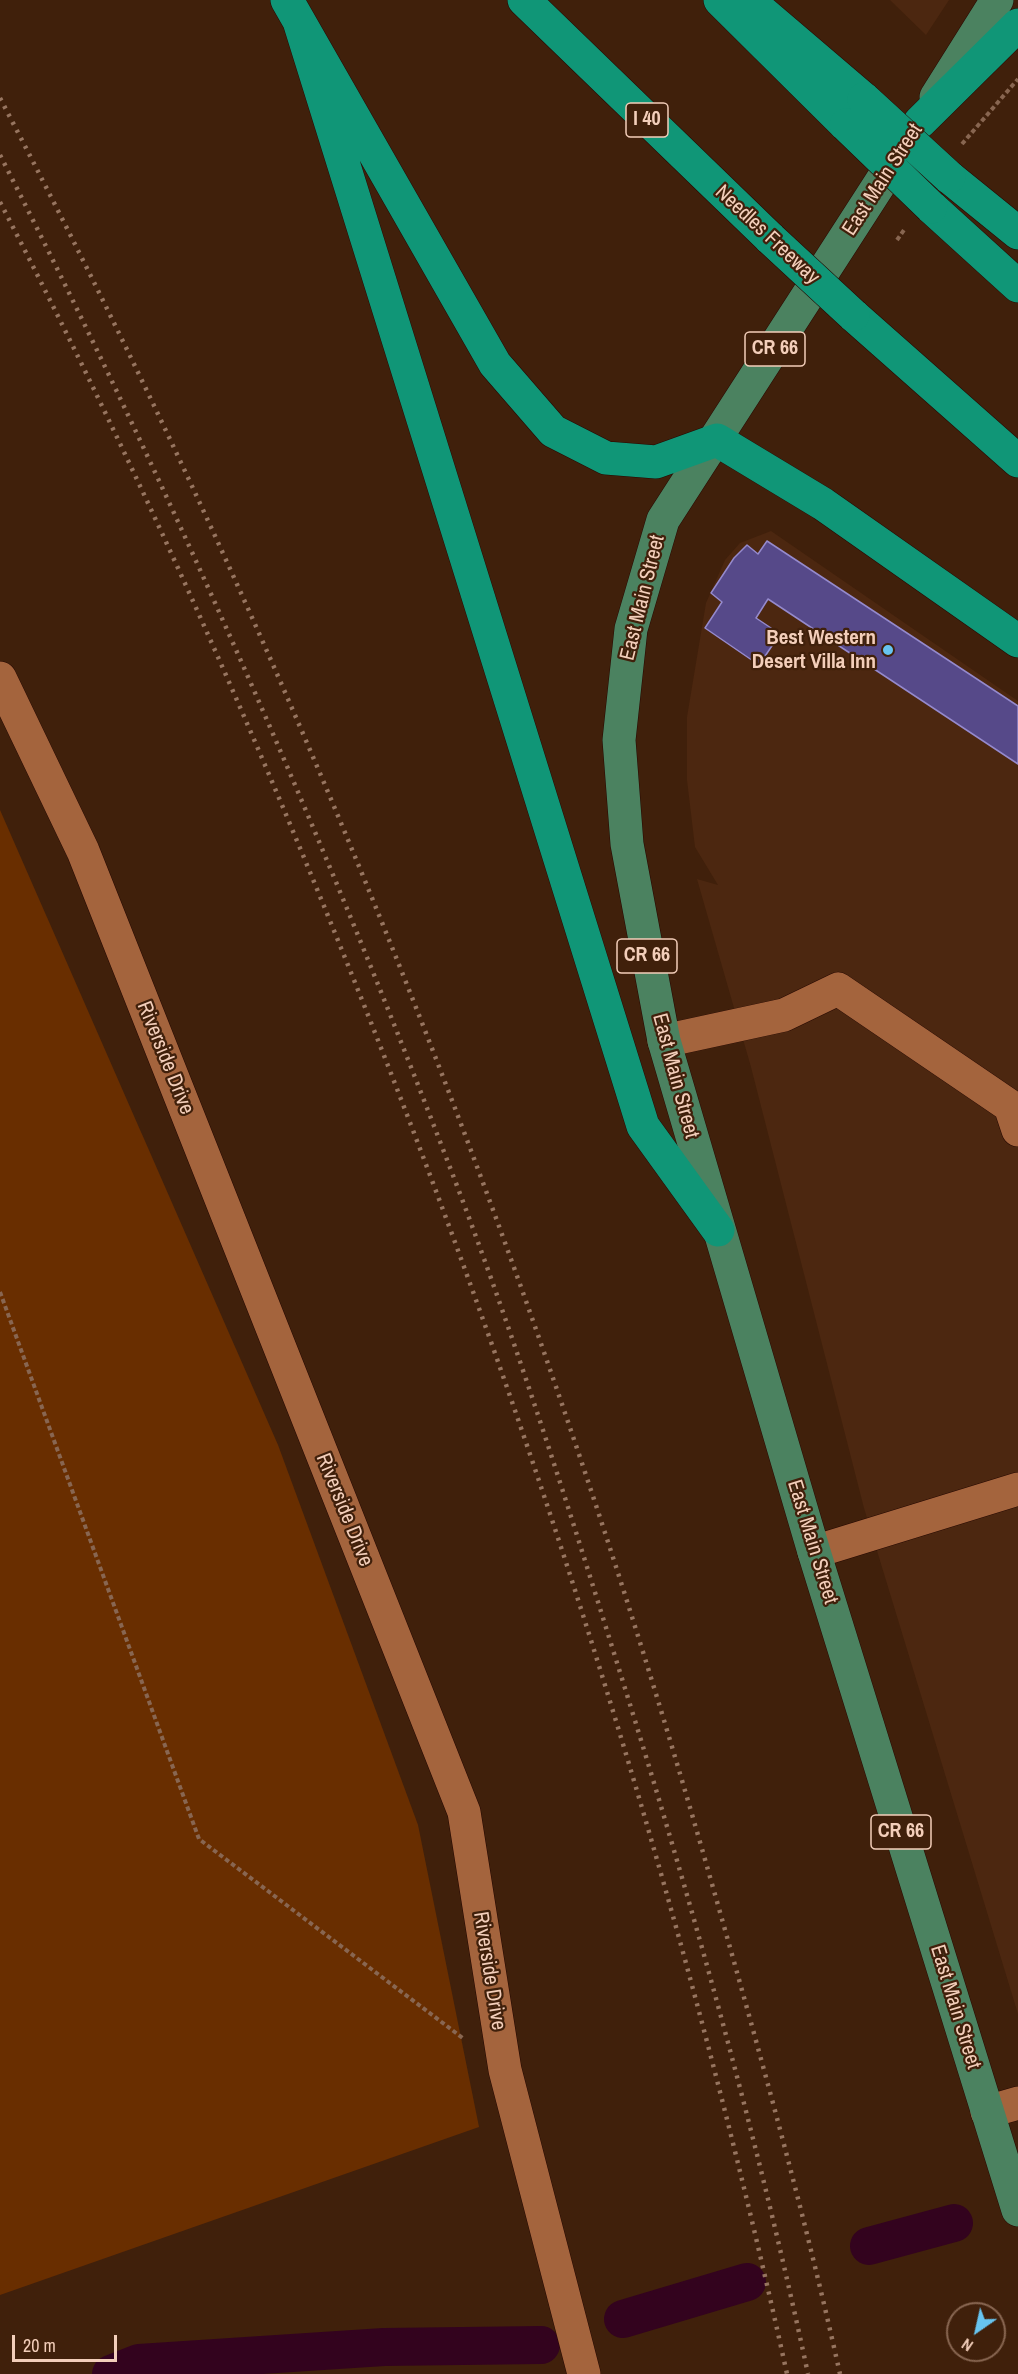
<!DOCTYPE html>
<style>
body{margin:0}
#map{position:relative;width:1018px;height:2374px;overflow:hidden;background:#40200b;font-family:"Archivo Narrow",sans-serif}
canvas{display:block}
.north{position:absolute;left:946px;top:2302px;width:60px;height:60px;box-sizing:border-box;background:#40200b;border:2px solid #886651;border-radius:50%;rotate:214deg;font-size:16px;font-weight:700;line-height:24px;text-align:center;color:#f3ceba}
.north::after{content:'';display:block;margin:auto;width:21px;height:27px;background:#67c4f0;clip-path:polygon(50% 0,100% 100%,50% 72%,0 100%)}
.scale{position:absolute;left:12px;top:2335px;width:105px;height:27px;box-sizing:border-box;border:3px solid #f3ceba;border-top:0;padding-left:8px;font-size:18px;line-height:21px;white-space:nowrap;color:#f3ceba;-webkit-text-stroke:4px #40200b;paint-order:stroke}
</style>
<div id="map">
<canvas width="1018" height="2374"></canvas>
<div class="north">N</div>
<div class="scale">20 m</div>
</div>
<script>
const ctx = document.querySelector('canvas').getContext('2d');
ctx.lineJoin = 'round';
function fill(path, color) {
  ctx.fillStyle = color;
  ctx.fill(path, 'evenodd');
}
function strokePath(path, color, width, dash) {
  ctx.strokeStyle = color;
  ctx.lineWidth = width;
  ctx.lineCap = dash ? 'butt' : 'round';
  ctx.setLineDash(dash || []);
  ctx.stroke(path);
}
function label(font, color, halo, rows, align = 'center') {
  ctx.font = font + ' "Archivo Narrow",sans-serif';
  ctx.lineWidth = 4.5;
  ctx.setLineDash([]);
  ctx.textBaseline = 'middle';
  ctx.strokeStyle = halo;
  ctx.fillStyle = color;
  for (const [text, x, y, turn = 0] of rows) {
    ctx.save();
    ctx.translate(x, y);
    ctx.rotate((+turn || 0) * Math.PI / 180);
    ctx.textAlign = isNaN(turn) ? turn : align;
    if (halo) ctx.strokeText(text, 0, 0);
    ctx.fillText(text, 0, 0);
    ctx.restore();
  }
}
const built = new Path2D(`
 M890,0h59l-23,35z
 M771,531l247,170v1313l-154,-506 -113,-441 -54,-188 21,6 -23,-38 -8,-67v-63l19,-114 19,-43 15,-17z`);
const green = new Path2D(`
 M0,810l278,635 140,380 61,302 -479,168z`);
const canal = new Path2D(`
 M869,2246l85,-23
 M623,2319l124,-37
 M111,2374l28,-11 245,-16 157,-2`);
const building = new Path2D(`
 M767,541l251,165v58l-250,-165 -12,19 24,16 -21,31 -54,-37 17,-26 -11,-9 23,-35 13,-13 11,9z`);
const path = new Path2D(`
 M962,144l56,-65
 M897,240l7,-10
 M0,1292l199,547 265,200`);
const minor = new Path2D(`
 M0,678l83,173 381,961 41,258 79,304
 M664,1041l120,-26 54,-26 172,117 8,24
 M814,1552l204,-63
 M987,2112l31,-9`);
const major = new Path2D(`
 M936,97l61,-97
 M906,143l-243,377 -32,109 -12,111 8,104 37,197 150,511 204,658`);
const highway = new Path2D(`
 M287,0l208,364 58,67 53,27 50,4 61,-22 106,64 195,137
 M524,0l247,239
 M720,0l126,125
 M748,0l116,99
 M299,21l344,1105 75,104
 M920,122l98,-97
 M949,177l69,56
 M931,207l87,79
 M853,315l165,146`);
const rail = new Path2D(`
 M0,98c297,567 535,1163 710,1779 47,165 93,330 130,497
 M0,155c173,339 327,688 462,1044 56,149 104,300 151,451 75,238 143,480 195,724
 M0,202c125,241 237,489 339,741 189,464 341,942 448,1431`);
const highwayBridge = new Path2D(`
 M864,99l85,78
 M846,125l85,82
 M771,239l82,76`);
const markers = [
 [888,650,6,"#67c4f0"]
];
const shields = [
 [647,120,42],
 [775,349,60],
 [647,956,60],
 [901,1832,60]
];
const shieldNames = [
 ["I 40",647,120],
 ["CR 66",775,349],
 ["CR 66",647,956],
 ["CR 66",901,1832]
];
const streetNames = [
 ["East Main Street",883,180,-57],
 ["Needles Freeway",767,235,43],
 ["East Main Street",643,598,-76],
 ["Riverside Drive",165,1058,68],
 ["East Main Street",675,1076,75],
 ["Riverside Drive",344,1510,68],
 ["East Main Street",812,1542,73],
 ["Riverside Drive",489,1971,81],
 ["East Main Street",955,2007,73]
];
const poiNames = [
 ["Best Western",876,638],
 ["Desert Villa Inn",876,662]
];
fill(built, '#4c2710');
fill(green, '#692e00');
strokePath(canal, '#33031e', 38);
fill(building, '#564989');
strokePath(building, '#958acd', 1.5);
strokePath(minor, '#260800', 34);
strokePath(major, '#260800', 34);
strokePath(highway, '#260800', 34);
strokePath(path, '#886651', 4, [4.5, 3]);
strokePath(minor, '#a4643d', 33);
strokePath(major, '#4b8260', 33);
strokePath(highway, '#109677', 33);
strokePath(rail, '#977560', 4.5, [3, 6]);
strokePath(highwayBridge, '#260800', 34, []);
strokePath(highwayBridge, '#109677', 33);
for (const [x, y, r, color] of markers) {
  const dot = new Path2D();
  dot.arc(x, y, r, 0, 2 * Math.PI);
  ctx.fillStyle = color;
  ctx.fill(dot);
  strokePath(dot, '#40200b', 2);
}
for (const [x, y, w] of shields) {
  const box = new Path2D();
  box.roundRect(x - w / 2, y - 17, w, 34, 4.5);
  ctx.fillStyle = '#40200b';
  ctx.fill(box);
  strokePath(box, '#f3ceba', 1.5);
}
label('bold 20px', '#f3ceba', null, shieldNames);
label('21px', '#f3ceba', '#40200b', streetNames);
label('bold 21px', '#f3ceba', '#40200b', poiNames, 'right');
</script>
